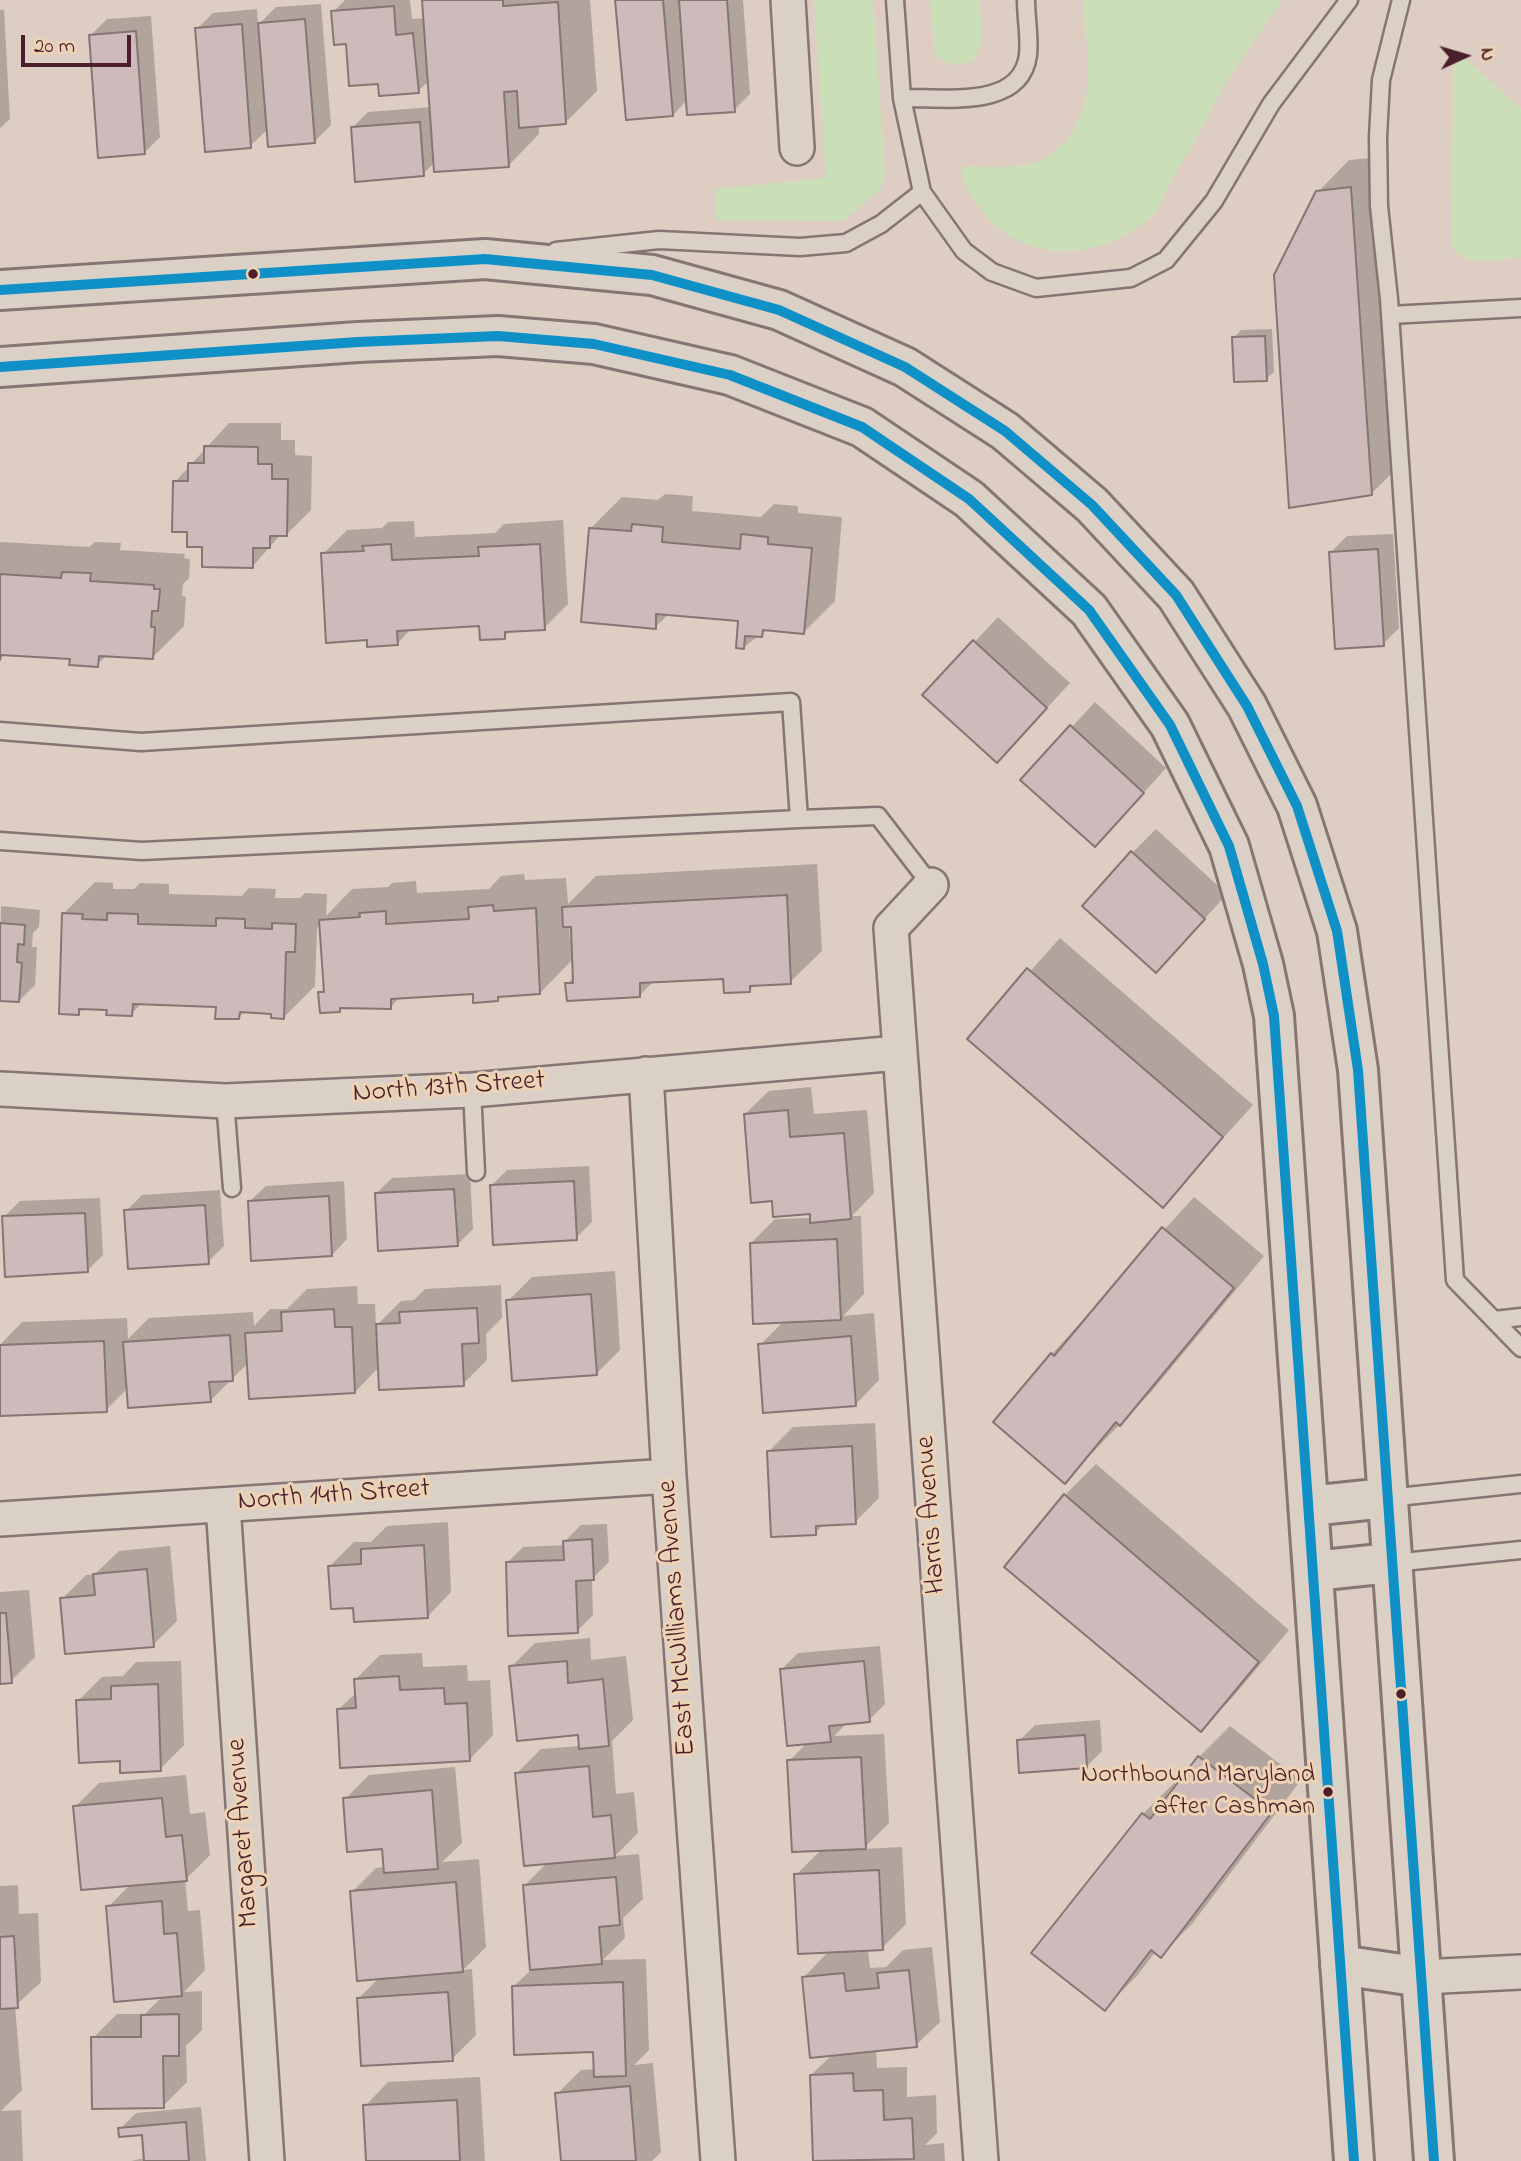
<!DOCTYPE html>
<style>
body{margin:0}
#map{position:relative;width:1521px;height:2161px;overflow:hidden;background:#decdc3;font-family:"Indie Flower",sans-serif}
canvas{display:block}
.north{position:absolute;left:1430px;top:21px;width:70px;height:70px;-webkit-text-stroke:5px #edd2b4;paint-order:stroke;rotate:86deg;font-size:19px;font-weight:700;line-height:28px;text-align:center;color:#4a1f2b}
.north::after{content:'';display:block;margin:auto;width:24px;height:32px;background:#4a1f2b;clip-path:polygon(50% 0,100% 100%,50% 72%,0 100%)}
.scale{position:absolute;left:21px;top:35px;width:110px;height:32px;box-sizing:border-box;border:4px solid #4a1f2b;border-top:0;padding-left:9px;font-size:21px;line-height:24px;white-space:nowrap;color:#4a1f2b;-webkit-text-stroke:5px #edd2b4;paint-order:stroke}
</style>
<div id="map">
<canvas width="1521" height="2161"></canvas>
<div class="north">N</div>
<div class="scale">20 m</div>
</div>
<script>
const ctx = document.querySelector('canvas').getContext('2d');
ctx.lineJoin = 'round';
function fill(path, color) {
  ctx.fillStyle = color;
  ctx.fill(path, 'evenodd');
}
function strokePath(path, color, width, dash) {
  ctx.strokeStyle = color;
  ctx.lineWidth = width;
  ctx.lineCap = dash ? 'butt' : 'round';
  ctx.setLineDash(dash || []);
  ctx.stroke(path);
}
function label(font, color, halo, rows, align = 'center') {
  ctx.font = font + ' "Indie Flower",sans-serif';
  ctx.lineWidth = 6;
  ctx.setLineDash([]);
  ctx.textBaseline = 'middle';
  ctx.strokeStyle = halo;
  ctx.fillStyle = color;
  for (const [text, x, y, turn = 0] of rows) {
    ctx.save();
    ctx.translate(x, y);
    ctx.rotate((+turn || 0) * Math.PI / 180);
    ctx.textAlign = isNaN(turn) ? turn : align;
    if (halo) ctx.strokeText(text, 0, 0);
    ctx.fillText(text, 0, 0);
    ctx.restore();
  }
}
const green = new Path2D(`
 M814,0h59l12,174 -4,15 -38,32 -127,-1v-31l110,-11z
 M930,0h49c2,22 9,45 -8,62l-21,3 -15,-10z
 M1083,0h199l-55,81 -73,133c-51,49 -137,53 -178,-11 -6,-11 -15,-21 -14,-34l3,-3c24,1 47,3 71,-3 6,-2 12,-7 18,-11 48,-37 32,-100 29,-152z
 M1453,48l68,61v148c-22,2 -57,12 -69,-11z`);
const shadow = new Path2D(`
 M345,0h65l2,19 13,-1 -1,-18h166l7,91 -32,32 -26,2v9l-31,32 -73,-4 -12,12 -71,-46 16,-16 63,-5 -1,-27 -12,11 -38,-9 -32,-40 -15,-30z
 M617,0h126l7,94 -16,16 -46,-11 -15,16z
 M321,4l10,121 -16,16 -47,-12 -18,17 -53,-117 16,-16 44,-4 1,16 18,-18z
 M0,10h4l6,109 -10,9z
 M151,16l9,121 -16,16 -53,-118 16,-16z
 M1382,157l21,305 -32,32 -53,-302 31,-32z
 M1272,329l2,43 -8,7 -32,-41 7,-8z
 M229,423h52v17h14v15l17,1 -1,54 -24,24h-6l-28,32 -49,-21 -15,-14 -14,-49z
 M665,494l28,2 -1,15 69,6 13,-13 24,2v7l44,4 -7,84 -31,31 -36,-3 -24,18 -4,-27 -71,-6 -14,13 -64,-99 31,-31 36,3z
 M563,520l5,84 -24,24 -33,2 -7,7 -23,-13 -69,4 -15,16 -28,-5 -46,-85 24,-24 35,-2 6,-6 26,-1 1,16 80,-4 9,-9z
 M1393,534l6,94 -16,16 -52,-92 16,-16z
 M0,542l89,5 6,-5 26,1 -1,7 65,4 -1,4 6,1 -1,19 -6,6 -1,12 4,1 -2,29 -31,31 -45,-3 -11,11 -25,-8 -68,-4 -4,4z
 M998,617l72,66 -50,54 -95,-42z
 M1095,702l71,66 -48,53 -95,-41z
 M1156,829l71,65 -48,53 -46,-95z
 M817,864l5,87 -32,31 -34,2 -6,6 -26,-13 -69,3 -16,16 -72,-12 8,-8 -1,-18 -34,35 -38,2 -4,5 -24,-8 -73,4 -10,11 -48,-1 -4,4 -19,-17 5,-6 -4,-64 -4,5 -2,58 -31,31 -11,-5 -28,-1 -7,7 -20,-13 -75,-3 -12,12 -23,-6 -24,-1 -6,6 -14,-100 31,-31 18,1v6h21l6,-6 29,1v10l73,2 7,-8 27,1 -1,9h25l5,-5 22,1 -1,22 26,-27 36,-2 4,-4 24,-2 1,12 72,-4 12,-13 23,-2 1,6 41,-2 2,26 28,-28zM569,925h3l1,13 -3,1z
 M1,906l39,4 -1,17 -6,6 -1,14h5l-2,38 -16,16 -19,-2z
 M1060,938l193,167 -90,100 -193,-166z
 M811,1087l3,27 53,-4 7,83 -22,23h9l3,78 -21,22 31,-3 5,67 -23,24 -96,-59 24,-24 -33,-78 24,-24 37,-1 -1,-6 -37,-13 -29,-85 24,-23z
 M589,1166l3,56 -16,16 -85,-52 16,-16z
 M470,1174l3,55 -16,16 -81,-51 16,-16z
 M344,1181l3,58 -15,16 -82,-54 16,-15z
 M220,1190l4,56 -16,16 -82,-51 16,-16z
 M1194,1197l70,59 -113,136 -86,89 -13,-127z
 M100,1198l3,57 -16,16 -83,-54 16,-16z
 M615,1271l5,79 -24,24 -88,-73 24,-24z
 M501,1285l1,33 -16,16 1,26 -24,24 -83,-18 -25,26 -107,-29 -38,38 -82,-13 -22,22 -106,-26v-39l22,-23 105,-4 1,21 21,-21 104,-6 1,14 16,-17h17l20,-20 50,-3 1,18h17l1,22 25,-25 13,-1 11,-11z
 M875,1423l4,75 -24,24 -30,1 -10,10 -46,-82 24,-24z
 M1096,1464l193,166 -57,68 -31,31 -136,-234z
 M448,1522l3,70 -23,24 -73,-10 -25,-40 24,-24h17l16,-16z
 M607,1524l2,38 -17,17 1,36 -16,16 -70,-68 16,-16 42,-2v-4l16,-16z
 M170,1546l7,75 -24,24 -91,-46 24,-24 9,-1 24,-23z
 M29,1590l6,67 -24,24 -11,1v-90z
 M590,1638l1,22 35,-4 7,64 -21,21 4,53 18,-2 4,41 -23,23 24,-2 4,45 -20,19 2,20 -22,22 43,-1 3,91 -15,15 19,-2 8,89 -9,9h-58l-37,-67 24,-24 14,-1v-19l-81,-64 18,-17 -8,-83 24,-24 -31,-89 24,-24 39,-3v-13l-69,-66 24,-24z
 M880,1646l5,58 -16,16 -23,4 -12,12 50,-2 5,89 -26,26 39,-2 4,77 -24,24 -14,1 2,19 16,-1 17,-17 29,-3 8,75 -24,23 -40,4 1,19 30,-1v30l29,-2 1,38 -12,12 19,-2 1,18h-114l-20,-86 22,-21 -30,-76 27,-28 -34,-75 26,-26 -33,-88 19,-19 -26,-73 16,-16z
 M422,1653l1,14 44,-2 1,16 22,-1 3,55 -23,24 -131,-50 18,-17 -1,-13 24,-24z
 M181,1661l3,84 -24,24 -82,-68 24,-24 21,-1 13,-14z
 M1100,1720l2,31 -16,16 -67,-26 16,-16z
 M1230,1726l71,54 -109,144 -31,31 -5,-4 -20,26 -31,31 38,-194 31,-31 4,2 21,-28z
 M455,1767l7,76 -20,19 37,-3 7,88 -23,23 9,-1 4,66 -24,24 -93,-61 21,-21 -28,-85 24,-24 9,-1 -2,-20 -38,-48 24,-24z
 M186,1775l4,39 15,-2 5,43 -25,25 3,31 12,-1 5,60 -21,22 18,-1v39l-16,16 1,36 -24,24 -70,-68 24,-24h28l18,-18 -55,-89 23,-23 -56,-77 24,-24z
 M18,1885l1,29 19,-1 3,69 -26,24 7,84 -21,21 20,-1 2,51h-23v-275z
 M480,2077l5,84h-118l-2,-55 23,-24z
 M201,2107l5,54h-75l14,-3 -2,-25 -23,-4 16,-16z`);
const building = new Path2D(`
 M422,0h81v6l55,-4 8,122 -47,4 -2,-37 -13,1 5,75 -75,5z
 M615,0h48l10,116 -47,4z
 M679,0h48l8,112 -48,3z
 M394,6l2,29 17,-2 6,60 -40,3 -1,-12 -29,2 -3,-42 -12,1 -3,-34z
 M305,19l10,124 -47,4 -10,-124z
 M242,24l9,124 -46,4 -10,-124z
 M136,31l9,123 -47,4 -9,-123z
 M420,122l4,54 -69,6 -4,-55z
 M1351,187l21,308 -83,13 -15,-233 42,-84z
 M1265,336l2,45 -33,1 -2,-45z
 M204,446l54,1v17h14v15h16l-1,57h-17v12h-17v20l-51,-1v-20h-15v-15h-15l1,-51h15v-18h16z
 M632,524l31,3 -1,15 78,7 1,-15 27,3v7l44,4 -8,86 -41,-4 -1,7 -17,-1 -1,13 -8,-1 2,-27 -82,-7v15l-75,-7 8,-94 42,3z
 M391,544l1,16 87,-4 -1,-9 62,-3 5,86 -40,2v7l-25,1 -1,-14 -82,5 1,14 -31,2v-7l-41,3 -5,-90 43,-2 -2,-5z
 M1378,549l6,97 -49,3 -6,-97z
 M62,572l29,1 -1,8 64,4v4h6l-2,22h-6l-1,16h4l-2,32 -54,-3 -1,11 -29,-2 1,-6 -69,-4 -1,5v-86l61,4z
 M973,640l74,68 -50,55 -75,-68z
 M1070,725l74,68 -49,54 -75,-67z
 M1131,851l74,68 -49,54 -74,-67z
 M787,895l4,89 -41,2v6l-26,1 -1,-14 -83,4v14l-73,4 -2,-18h8l-2,-56h-8l-1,-20z
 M493,905l1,6 42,-3 4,86 -42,3v4l-25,2v-9l-82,5v10l-51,-1v4l-20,1 -2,-21h6l-5,-72 41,-3 -1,-4 27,-2v13l83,-5 -1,-12z
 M62,913l21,1 -1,5 25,1v-7l31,1v10l78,2v-8l29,1v9l27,1v-6l24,1 -1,28h-9l-2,67 -13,-1v-4l-31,-2 -1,7h-24l1,-12 -83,-3 -1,12 -26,-1 1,-5 -28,-1v6l-20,-1z
 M0,923l25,2 -1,20 -6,-1 -1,18 5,1 -3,39 -19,-1z
 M1027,968l196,169 -60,71 -196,-169z
 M788,1110l2,27 54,-4 7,86 -41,4v-9l-37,3 -1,-16 -21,2 -7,-89z
 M574,1181l3,59 -84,5 -3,-60z
 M454,1189l4,57 -80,5 -3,-58z
 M329,1196l3,60 -81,5 -3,-60z
 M205,1205l4,59 -81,5 -4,-59z
 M85,1213l3,59 -83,5 -3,-61z
 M1162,1227l72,61 -114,138 -4,-4 -51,62 -72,-62 58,-69 3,3z
 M837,1239l4,81 -88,4 -3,-81z
 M591,1294l6,81 -85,6 -6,-81z
 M477,1308l2,35 -17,1 2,42 -85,4 -3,-66 24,-1 -1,-11z
 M334,1309l1,18h17l3,66 -106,6 -4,-66 37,-2 -1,-19z
 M230,1335l3,46 -24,1 2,20 -83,6 -5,-66z
 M851,1336l5,70 -93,7 -5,-69z
 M104,1341l3,71 -107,4v-71z
 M852,1446l4,78 -40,2v9l-45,2 -4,-86z
 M1064,1494l195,168 -58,70 -197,-165z
 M592,1539l2,41 -18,1 2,52 -70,3 -2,-74 58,-2 -1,-19z
 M424,1545l4,73 -74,4 -1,-14 -22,1 -3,-43 33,-2v-15z
 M147,1569l7,78 -89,7 -5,-56 35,-3 -2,-21z
 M0,1613h6l6,70 -12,1z
 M567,1661l1,22 35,-4 6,67 -30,3 -1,-14 -61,6 -8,-75z
 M864,1661l6,61 -41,4 2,16 -44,4 -7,-77z
 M399,1676l1,14 44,-2 1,16 22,-1 3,58 -130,7 -3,-59 19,-1 -2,-29z
 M158,1684l3,87 -41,2v-12l-41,2 -3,-63 35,-1v-13z
 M1085,1735l2,33 -68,5 -2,-33z
 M1198,1756l74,56 -111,146 -10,-8 -46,61 -74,-58 111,-140 8,6z
 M861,1757l5,92 -74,3 -5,-92z
 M589,1766l4,51 18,-2 4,43 -91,8 -9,-93z
 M432,1790l6,79 -54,4 -2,-24 -35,3 -4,-54z
 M162,1798l4,39 16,-2 5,46 -106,9 -8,-84z
 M879,1870l4,80 -85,4 -4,-80z
 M616,1877l4,48 -21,2 3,37 -72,6 -7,-85z
 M456,1882l7,90 -106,9 -7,-90z
 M162,1901l2,33 13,-1 5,63 -68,6 -8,-96z
 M14,1936l4,72 -18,1v-72z
 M909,1970l8,77 -107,11 -8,-81 42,-4 2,18 33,-3 -2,-15z
 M623,1982l3,94 -32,1 -1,-25 -79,3 -2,-69z
 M448,1992l5,69 -92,5 -4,-68z
 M179,2014v42h-16l1,52 -72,1 -1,-72h50v-22z
 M853,2073l1,18 29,-1 1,30 28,-2 2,41 -101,2 -3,-86z
 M630,2086l6,75h-75l-6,-68z
 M457,2100l3,61h-94l-3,-56z
 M186,2122l3,39h-45l-2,-26 -23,2 -1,-9z`);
const lane = new Path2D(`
 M895,0l7,98 20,94 42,59 28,21 44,16 95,-10 35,-18 48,-59 57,-97 78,-104
 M1401,0l-20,80 -3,57 1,69 10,93 66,981 66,68
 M902,98c42,-1 119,12 126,-43 2,-17 -2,-37 -2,-55
 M556,251l103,-11 141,7 46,-4 35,-19 41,-32
 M1390,315l131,-7
 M0,731l141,11 650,-40 8,117 -657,32 -142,-10
 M799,819l79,-3 53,69
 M472,1090l4,82
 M225,1101l7,87
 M1494,1320l27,-3
 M1388,1498l133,-14
 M1393,1563l128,-13`);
const street = new Path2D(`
 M788,0l9,148
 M931,885l-40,43 90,1233
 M646,1074l23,402 49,685
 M0,1089l225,12 247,-11 426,-37
 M223,1505l44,656
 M0,1519l669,-43
 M1422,1977l99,-5`);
const secondary = new Path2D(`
 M0,290l485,-31 167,16 127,35 126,57 100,64 87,74 84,90 71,111 50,100 40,125 21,139 76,1091
 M0,367l358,-25 140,-6 96,8 136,31 132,52 107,72 120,111 81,115 59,121 34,118 11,52 80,1145
 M1309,1506l77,-8
 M1314,1571l76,-8
 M1340,1965l82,12`);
const bus1 = new Path2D(`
 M0,290l485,-31 167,16 127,35 126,57 100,64 87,74 84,90 71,111 50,100 40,125 21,139 76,1091
 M0,367l358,-25 140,-6 96,8 136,31 132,52 107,72 120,111 81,115 59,121 34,118 11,52 80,1145`);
const markers = [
 [253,274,6,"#4a1f2b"],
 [1401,1694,6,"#4a1f2b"],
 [1328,1792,6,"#4a1f2b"]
];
const busNames = [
 ["Northbound Maryland",1315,1777],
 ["after Cashman",1315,1809]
];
const streetNames = [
 ["North 13th Street",449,1089,-4],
 ["North 14th Street",334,1497,-4],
 ["Harris Avenue",933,1515,-94],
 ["East McWilliams Avenue",679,1618,-94],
 ["Margaret Avenue",245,1833,-94]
];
fill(green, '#cadfb7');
fill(shadow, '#0003');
fill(building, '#cebabb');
strokePath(building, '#857573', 2);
strokePath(lane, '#857573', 21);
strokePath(street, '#857573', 38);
strokePath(secondary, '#857573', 44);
strokePath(lane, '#dbd0c6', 16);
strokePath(street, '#dbd0c6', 33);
strokePath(secondary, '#dbd0c6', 38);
strokePath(bus1, '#0f91c8', 10);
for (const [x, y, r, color] of markers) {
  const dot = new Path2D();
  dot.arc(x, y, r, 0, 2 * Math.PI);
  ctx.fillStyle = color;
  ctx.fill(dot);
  strokePath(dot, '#edd2b4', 2.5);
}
label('26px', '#4a1f2b', '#edd2b4', busNames, 'right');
label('28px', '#4a1f2b', '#edd2b4', streetNames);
</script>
